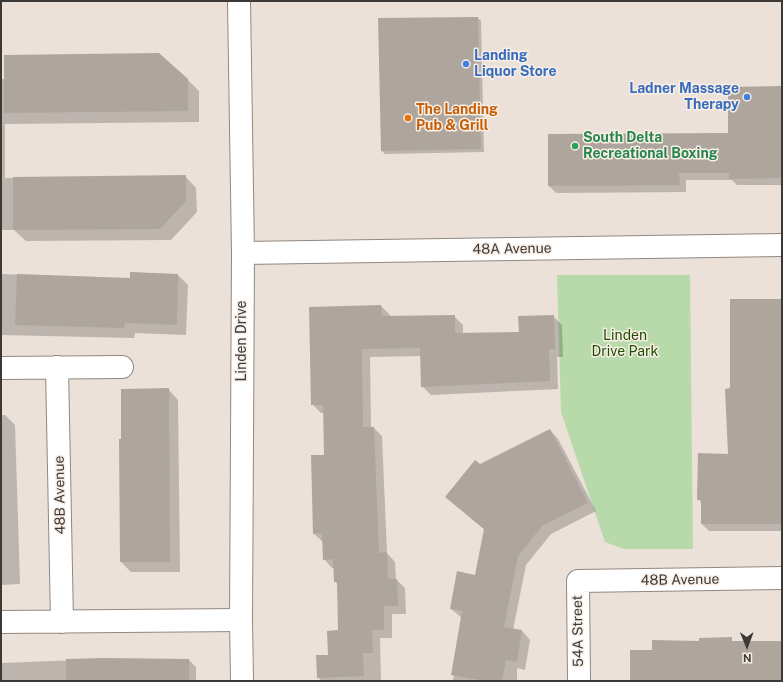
<!DOCTYPE html>
<style>
body{margin:0}
#map{position:relative;width:783px;height:682px;overflow:hidden;background:#ebe1d9;font-family:"Public Sans",sans-serif}
canvas{display:block}
.frame{position:absolute;inset:0;border:2px solid #3d3936;pointer-events:none}
.north{position:absolute;left:727px;top:626px;width:40px;height:40px;-webkit-text-stroke:3px #f8eee6;paint-order:stroke;rotate:179deg;font-size:11px;font-weight:700;line-height:16px;text-align:center;color:#3d3936}
.north::after{content:'';display:block;margin:auto;width:14px;height:18px;background:#3d3936;clip-path:polygon(50% 0,100% 100%,50% 72%,0 100%)}
</style>
<div id="map">
<canvas width="783" height="682"></canvas>
<div class="frame"></div>
<div class="north">N</div>
</div>
<script>
const ctx = document.querySelector('canvas').getContext('2d');
ctx.lineJoin = 'round';
function fill(path, color) {
  ctx.fillStyle = color;
  ctx.fill(path, 'evenodd');
}
function strokePath(path, color, width, dash) {
  ctx.strokeStyle = color;
  ctx.lineWidth = width;
  ctx.lineCap = dash ? 'butt' : 'round';
  ctx.setLineDash(dash || []);
  ctx.stroke(path);
}
function label(font, color, halo, rows, align = 'center') {
  ctx.font = font + ' "Public Sans",sans-serif';
  ctx.lineWidth = 3;
  ctx.setLineDash([]);
  ctx.textBaseline = 'middle';
  ctx.strokeStyle = halo;
  ctx.fillStyle = color;
  for (const [text, x, y, turn = 0] of rows) {
    ctx.save();
    ctx.translate(x, y);
    ctx.rotate((+turn || 0) * Math.PI / 180);
    ctx.textAlign = isNaN(turn) ? turn : align;
    if (halo) ctx.strokeText(text, 0, 0);
    ctx.fillText(text, 0, 0);
    ctx.restore();
  }
}
const green = new Path2D(`
 M557,275h133l3,274h-69l-19,-7 -44,-130z`);
const shadow = new Path2D(`
 M478,18l3,3 3,131 -99,2 -3,-3 -3,-132z
 M1,79h186l12,12v31l-194,2v54l180,-2 11,12 1,24 -26,28 -145,1 -12,-11h-13z
 M782,87v98h-45l-5,-5h-46v12l-130,1 -7,-7 181,-52z
 M1,273l2,1 128,5 47,-4 10,10 -2,50 -51,-2 -1,5 -133,-3z
 M782,300v231h-73l-7,-7v-21l-4,-4 31,-44 2,-66z
 M381,306l9,9v2l64,-1 9,9v9l57,-1 33,-17 9,9 1,32h-6l1,32 -127,6 -9,-9v-30l-52,1 1,71h3l8,8 5,117 8,9 1,17 9,9 1,26h-14v24h-12l1,43h-60l-3,-4 11,-21 10,-25 -1,-46 -3,-4v-13h-3l-8,-9 -1,-17 -9,-8 11,-78 -1,-43h-3l-9,-9z
 M168,389l10,11 2,172h-49l-10,-10z
 M1,415h4l10,10 5,159 -19,1z
 M550,430l8,9 38,72 -45,23 -25,31 -13,65 9,1 8,9 -5,30 -8,-2v13h-64l9,-63 -11,-9 25,-33 9,-46 -39,-33 34,-31z
 M104,659l85,1 7,7v14h-195v-18z`);
const building = new Path2D(`
 M478,17l3,132 -100,2 -3,-133z
 M159,53l29,26v32l-184,2v-58z
 M782,86v92l-53,1v-6h-50l1,12 -132,1v-52l180,-1v-46z
 M186,175v26l-26,28 -147,1v-53z
 M130,272l48,2 -1,51 -52,-2 -1,5 -109,-3 2,-51 113,4z
 M730,299h52v225h-81v-24h-4l1,-47 30,1 -3,-65 5,-1z
 M381,305l1,11 73,-1v18l64,-1 -1,-16 36,-1 1,34h-6l1,32 -129,6 -1,-39 -58,1 1,78h11l5,126 8,-1 1,27h9l1,27h-14v24h-12l1,23h-10l1,23 -47,2 -1,-23h12l-1,-24 11,-1 -1,-48h-3l-1,-23 -10,1 -1,-27 -9,1 -2,-79h13l-1,-50h-12l-2,-98z
 M169,388l1,174h-50l-1,-123h2v-50z
 M550,429l38,74 -45,22 -25,31 -14,71 18,3 -5,32 -11,-2 -4,21h-16l-35,-6 11,-64 -12,-2 7,-38 18,4 9,-46 -39,-32 30,-37 5,4z
 M732,637v4h50v40h-152v-31h22v-10l47,1v-3z
 M104,658l85,1v22h-123v-22z`);
const minor = new Path2D(`
 M243,253l539,-8
 M57,367l5,255
 M1,368l121,-1
 M1,622l240,-2
 M579,681l-1,-100 204,-3`);
const tertiary = new Path2D(`
 M239,1l4,252 -2,367 1,61`);
const markers = [
 [466,64,4,"#3f7fe0"],
 [747,97,4,"#3f7fe0"],
 [408,118,4,"#e8710a"],
 [575,146,4,"#2e9e5b"]
];
const shopNames = [
 ["Landing",474,56],
 ["Liquor Store",474,72],
 ["Ladner Massage",739,89,"right"],
 ["Therapy",739,105,"right"]
];
const foodNames = [
 ["The Landing",416,110],
 ["Pub & Grill",416,126]
];
const leisureNames = [
 ["South Delta",583,138],
 ["Recreational Boxing",583,154]
];
const streetNames = [
 ["48A Avenue",512,249,-1],
 ["Linden Drive",242,341,-90],
 ["48B Avenue",60,495,-91],
 ["48B Avenue",680,580,-1],
 ["54A Street",578,631,-91]
];
const parkNames = [
 ["Linden",625,336],
 ["Drive Park",625,352]
];
fill(green, '#b8daab');
fill(shadow, '#0003');
fill(building, '#aea59d');
strokePath(minor, '#918880', 24);
strokePath(tertiary, '#918880', 24);
strokePath(minor, '#fff', 22);
strokePath(tertiary, '#fff', 22);
for (const [x, y, r, color] of markers) {
  const dot = new Path2D();
  dot.arc(x, y, r, 0, 2 * Math.PI);
  ctx.fillStyle = color;
  ctx.fill(dot);
  strokePath(dot, '#f8eee6', 1.5);
}
label('bold 14px', '#366cbe', '#f8eee6', shopNames, 'left');
label('bold 14px', '#c56008', '#f8eee6', foodNames, 'left');
label('bold 14px', '#27864d', '#f8eee6', leisureNames, 'left');
label('14px', '#3d3936', '#f8eee6', streetNames);
label('14px', '#1f4e00', '#f8eee6', parkNames);
</script>
